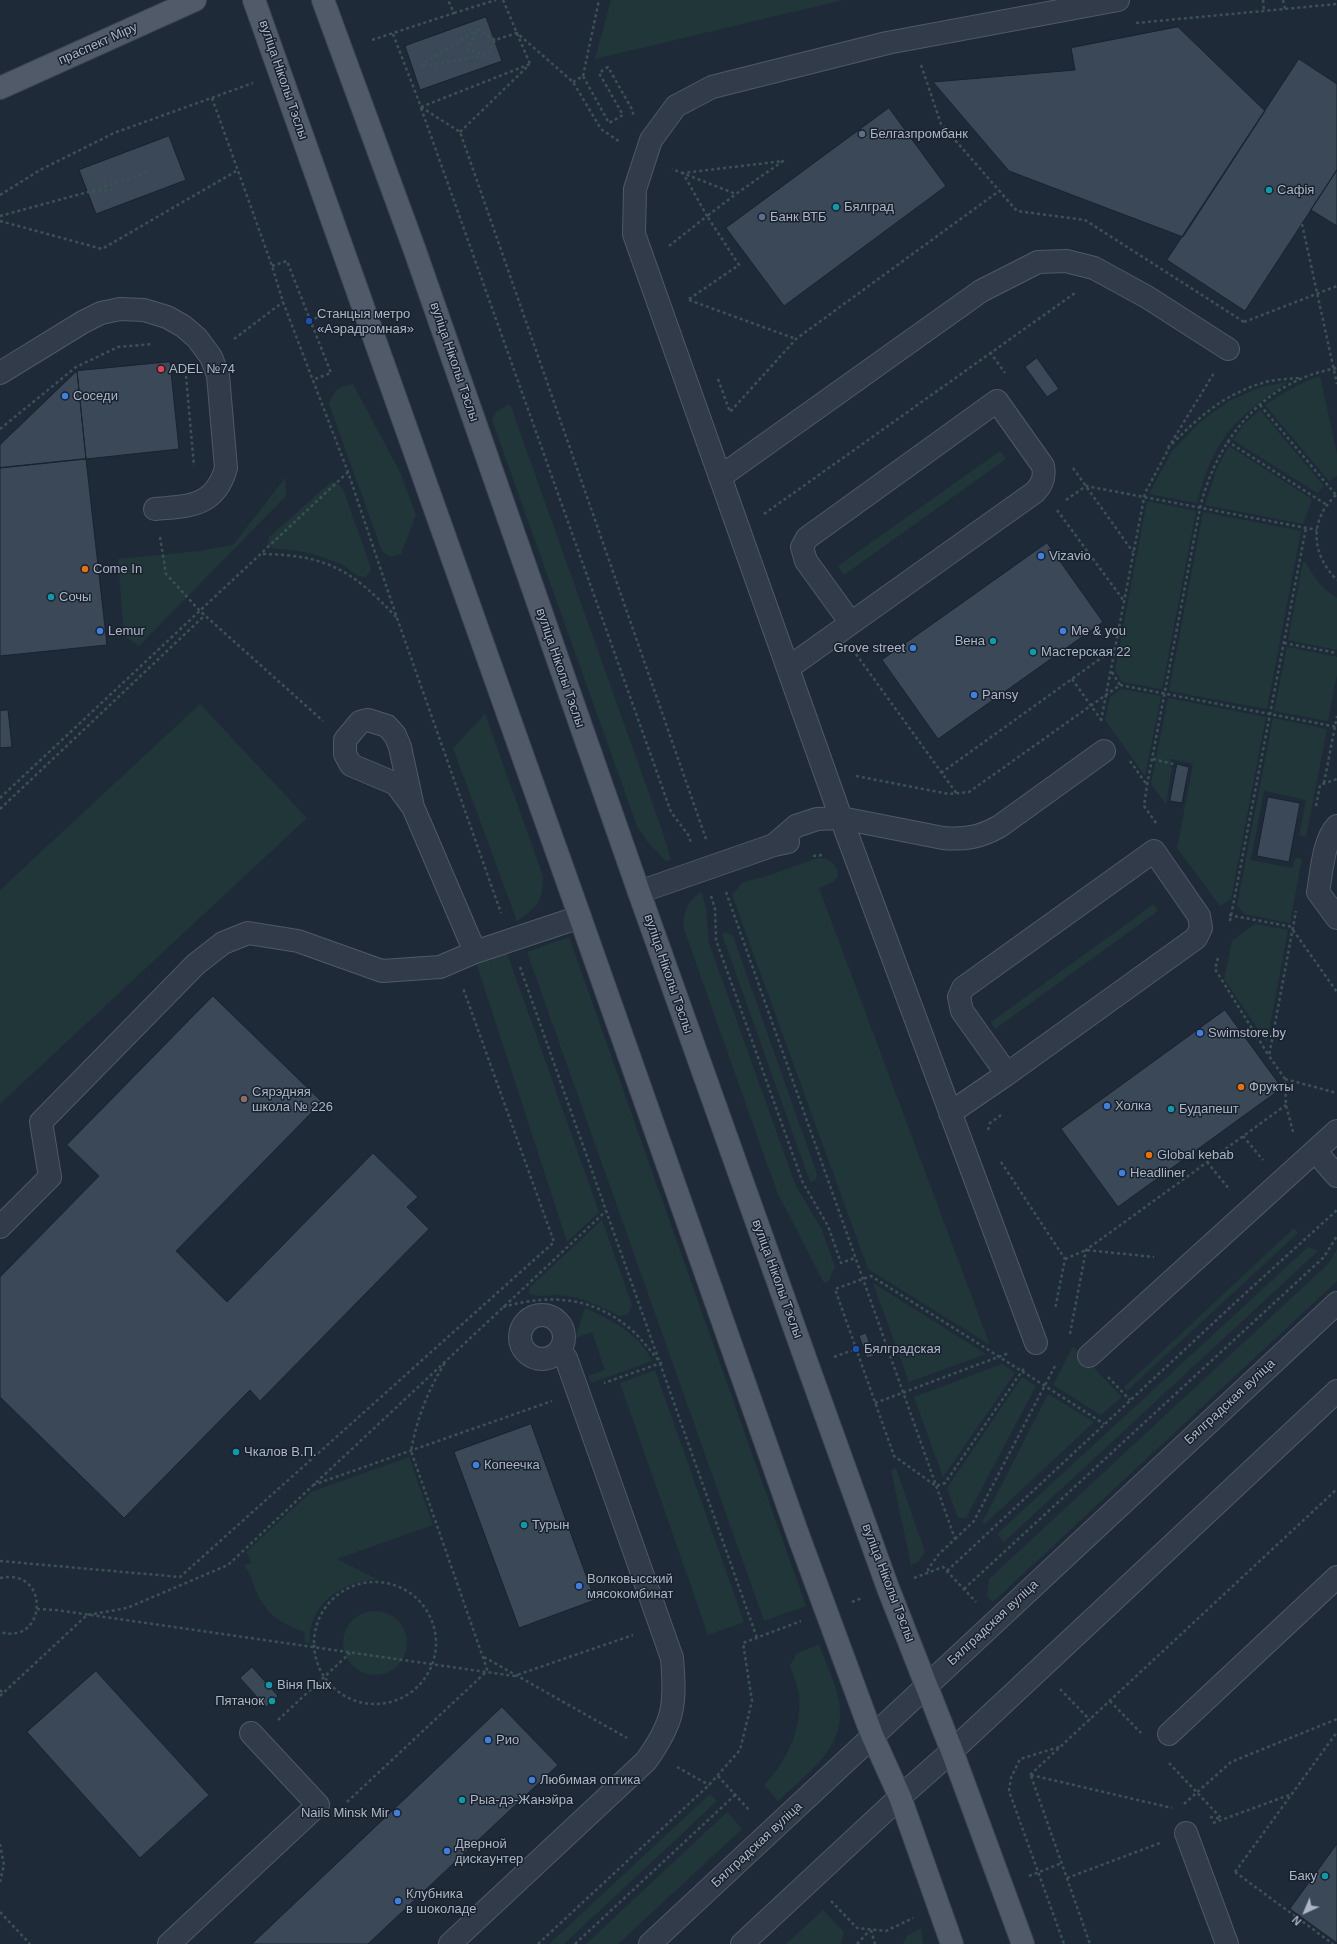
<!DOCTYPE html>
<meta charset="utf-8">
<style>
body{margin:0}
#map{position:relative;width:1337px;height:1944px;overflow:hidden;background:#1f2a38;font-family:Arial,sans-serif}
canvas{display:block}
.north{position:absolute;left:1285px;top:1892px;width:40px;height:40px;-webkit-text-stroke:3px #18212d;paint-order:stroke;rotate:224deg;font-size:11px;font-weight:700;line-height:16px;text-align:center;color:#acb6c5}
.north::after{content:'';display:block;margin:auto;width:14px;height:18px;background:#acb6c5;clip-path:polygon(50% 0,100% 100%,50% 72%,0 100%)}
</style>
<div id="map">
<canvas width="1337" height="1944"></canvas>
<div class="north">N</div>
</div>
<script>
const ctx = document.querySelector('canvas').getContext('2d');
ctx.lineJoin = 'round';
function fill(path, color) {
  ctx.fillStyle = color;
  ctx.fill(path, 'evenodd');
}
function strokePath(path, color, width, dash) {
  ctx.strokeStyle = color;
  ctx.lineWidth = width;
  ctx.lineCap = dash ? 'butt' : 'round';
  ctx.setLineDash(dash || []);
  ctx.stroke(path);
}
function label(font, color, halo, rows, align = 'center') {
  ctx.font = font + ' Arial,sans-serif';
  ctx.lineWidth = 3;
  ctx.setLineDash([]);
  ctx.textBaseline = 'middle';
  ctx.strokeStyle = halo;
  ctx.fillStyle = color;
  for (const [text, x, y, turn = 0] of rows) {
    ctx.save();
    ctx.translate(x, y);
    ctx.rotate((+turn || 0) * Math.PI / 180);
    ctx.textAlign = isNaN(turn) ? turn : align;
    if (halo) ctx.strokeText(text, 0, 0);
    ctx.fillText(text, 0, 0);
    ctx.restore();
  }
}
const green = new Path2D(`
 M611,0h232l-248,59z
 M1320,376l17,78v22l-8,5 -64,-76c18,-12 35,-22 55,-29z
 M1287,382c-16,12 -33,24 -48,38 -22,21 -35,54 -42,83l-48,-9 23,-43 28,-29 29,-21 32,-14z
 M353,384l48,90 15,41 -15,39 -11,3 -8,-6 -53,-147c6,-16 9,-16 24,-20z
 M510,404l153,429 8,27 -5,1 -20,-21 -9,-14 -145,-406 4,-8z
 M1260,410l64,76 -7,7 -84,-53 10,-15z
 M1229,446l83,53 -9,25 -98,-19 12,-37z
 M1000,451l6,8 -162,116 -6,-9z
 M285,478l1,18 -147,150 -15,-10 -6,-77 81,-8 34,-6z
 M331,482h5l7,7 28,79 -1,4 -5,5c-9,0 -15,-8 -22,-12 -23,-10 -44,-16 -69,-16l-6,-4 1,-8z
 M1147,501l49,10 -34,178 -40,-7 -7,-12z
 M1203,512l98,19 -34,178 -98,-18z
 M1303,562h3c7,16 17,27 31,36v52l-49,-10z
 M1287,647l50,10v18l-9,46 -54,-10z
 M1121,689l40,7 -16,80 -40,-56 5,-23z
 M1168,698l98,19 -35,182 -11,7 -43,-58 16,-84 -22,-5 -1,8h2l-6,37 -15,-20z
 M200,704l107,114 -307,286v-214z
 M485,714l58,162c-1,28 -4,29 -26,45l-64,-173z
 M1273,718l54,11 -21,108 -7,-1 7,-36 -42,-9 -13,69 41,8 3,-10 7,1 -12,64 -46,-9 -7,-9z
 M823,858c9,3 15,8 15,18l-5,6 -14,6 171,457 -122,-76 -136,-374 11,-13 21,-5 51,-18z
 M702,892l4,17 3,34 86,241 27,46 13,37 -6,14 -5,2 -47,-91 -92,-260c-4,-16 2,-33 17,-40z
 M1154,904l4,7 -163,118 -4,-7z
 M1255,924l33,6 -21,112 -43,-63 8,-38z
 M726,932l7,4 84,238 -1,6 -6,2 -88,-248z
 M569,937l237,669 -42,15 -237,-669z
 M507,953l92,259 -32,30 -91,-280z
 M602,1220l30,85 -4,9 -9,2c-19,-10 -40,-21 -63,-21 -8,0 -21,3 -27,-2v-5z
 M1294,1228l4,5 -171,158 -3,-4z
 M1308,1247l10,4 -314,291 -7,-8z
 M1337,1249v32l-344,321 -6,-6 2,-17 340,-316z
 M873,1283l113,71 -77,28z
 M585,1308c25,11 56,27 67,53l-61,22 -3,-7 17,-6 -13,-38 -17,6z
 M1073,1346l49,51 -21,18 -48,-30z
 M1002,1364l13,9 -72,104 -29,-80z
 M655,1370l89,252 -36,13 -88,-252z
 M1022,1377l14,9 -70,132h-8l-11,-30z
 M1048,1394l46,28 -109,102 -3,-1z
 M409,1457l24,68 -96,34 40,20c-35,3 -70,25 -67,64l-5,-1 -1,-10c-19,-8 -33,-13 -44,-33 -6,-11 -8,-24 -16,-34l8,-2 -6,-11 65,-60z
 M896,1468l29,84 -7,10 -7,3 -20,-95z
 M343 1643a32 32 0 1 1 64 0a32 32 0 1 1-64 0Z
 M819,1645c8,21 21,45 21,68 1,39 -37,64 -62,88l-14,-16c23,-23 41,-62 34,-95 -2,-8 -5,-16 -8,-24l7,-13z
 M710,1794l7,7 -153,143h-15z
 M727,1812l15,17 -124,115h-32z
 M823,1910l21,22 -3,12h-55z
 M921,1928l2,16h-20l4,-8z`);
const building = new Path2D(`
 M486,17l16,44 -82,29 -15,-44z
 M1178,27l87,84 -82,126 -174,-66 -76,-89 142,-12 -4,-22z
 M1299,59l38,25v86l-92,141 -78,-51z
 M889,108l57,78 -162,120 -58,-78z
 M169,136l17,44 -90,34 -17,-44z
 M1337,170v56l-26,-16z
 M1037,358l22,31 -12,8 -22,-30z
 M170,362l9,87 -93,10 -9,-88z
 M77,371l9,88 -86,9v-23z
 M86,459l21,186 -107,11v-188z
 M1047,543l56,79 -165,117 -56,-79z
 M8,710l4,37 -12,1v-37z
 M1177,764l12,3 -7,36 -12,-2z
 M1268,797l32,6 -11,59 -32,-6z
 M213,996l109,106 -146,149 51,51 146,-149 45,44 -11,10 22,22 -169,172 -10,-11 -126,128 -124,-121v-120l99,-101 -32,-31z
 M1225,1010l57,78 -164,119 -57,-78z
 M866,1333l8,23 -7,2 -8,-22z
 M531,1424l64,176 -76,28 -65,-176z
 M252,1667l26,29 -12,11 -26,-29z
 M96,1671l113,124 -69,63 -113,-126z
 M502,1707l56,58 -190,179h-116z
 M1337,1844v99l-47,-34z`);
const path = new Path2D(`
 M503,0l27,64
 M1263,0l1,11
 M1283,0l2,9
 M454,13l42,-13
 M1136,23l201,-19
 M393,34l28,73 109,-43
 M372,40l82,-27 -6,-13
 M495,40l-17,-11 -11,20 21,6 7,-15 22,-7 56,49 28,47 19,13
 M921,65l20,59 76,87 68,9 159,102 -1,2
 M420,66l57,-36
 M423,66l64,-11
 M583,76l16,-76
 M573,82l10,-6 26,47 14,-8 -24,-42 9,-6 25,44v4
 M212,98l60,168 11,36 65,170 49,146 104,295
 M421,107l39,25 246,707
 M421,108l250,704 18,24 2,7
 M460,132l69,-67
 M92,192l21,-2
 M0,195l40,-25 74,-37 139,-50
 M0,216l88,-24 62,-21
 M0,221l102,28 136,-79
 M1302,224l35,160
 M669,246l38,-30 -24,-43 100,-12 -47,33 -64,-25
 M272,266l15,-5 44,112 -19,7
 M689,299l50,-34 -32,-49 29,-22
 M689,300l107,39
 M309,321l26,-11
 M1244,322l93,-36
 M234,339l49,-37
 M990,352l15,21
 M186,376l8,90
 M718,379l12,33 66,-73 203,-148
 M1260,405l76,90
 M0,429l76,-62 42,-20 34,-3
 M1227,441l100,64
 M1172,444c29,-29 54,-51 94,-62 11,-3 23,-3 34,-4
 M1168,448l46,-75
 M1073,468l60,84
 M1336,495c-27,25 -25,59 1,85
 M1066,500l20,-14 231,44
 M1057,510l67,91
 M764,514l311,-221
 M160,537l6,37 34,37 123,110
 M263,554c64,1 90,17 133,63
 M1284,643l53,10
 M856,654l101,140
 M1112,672l8,13
 M1072,679l30,42
 M1101,721l44,-228 24,-45
 M1153,759l20,5
 M1130,761l17,24
 M941,773l174,-125
 M856,776l93,18 20,-2 151,-107 217,42
 M1324,783l13,-67
 M0,798l348,-326
 M1316,806l4,-21 17,-6
 M0,809l205,-194
 M1156,823l-12,-17 3,-21 53,-277c17,-70 64,-127 137,-140
 M813,856l10,-1
 M726,892l229,647 -16,15 -11,15 1,4
 M711,896l4,13 1,31 87,243 25,43 13,37 14,-5
 M1229,915l64,12
 M1230,921l76,-393
 M1293,930l44,62
 M1218,958l-3,11 54,87
 M520,967l237,671
 M1285,1079l52,14
 M988,1130l2,-7 11,-8
 M1293,1132l-7,-27 -1,-26 -16,-23 27,-145
 M1243,1136l20,24
 M1001,1162l64,97 -10,50
 M1207,1162l23,28
 M1065,1259l21,-9 68,7
 M503,1307c49,-14 93,-10 132,26 9,9 17,20 26,30l-57,20
 M1070,1334l16,-84 200,-145
 M834,1357l22,-8
 M1024,1369l-2,2 -77,112 -9,3 -42,-30 -59,-167 36,-13c78,49 156,98 233,148
 M1108,1377l22,23
 M875,1403l134,-50
 M313,1485l239,-84
 M955,1539l19,-18 81,-155
 M0,1561l180,16 374,-335 -91,-254
 M947,1571l291,-271 99,-90
 M0,1578c51,-11 47,68 0,54
 M914,1578l29,-11 33,35
 M314 1643a61 61 0 1 1 122 0a61 61 0 1 1-122 0Z
 M964,1589l360,-332 13,-21
 M852,1602l10,-4
 M37,1609l19,1 458,66 119,-41
 M484,1657l143,81
 M1060,1689l30,31
 M0,1690l3,3
 M0,1696l87,-81 40,-7 101,-43 378,-354
 M1110,1701l31,32
 M278,1720l72,-67
 M1059,1747l-39,12 -9,19 -2,13 55,153
 M1169,1763l53,56
 M677,1767l32,18
 M1030,1775l307,-286
 M1031,1775l141,33
 M718,1776l32,35
 M1031,1776l59,168
 M347,1802l139,-130 1,-3 -76,-218c6,-33 17,-61 35,-90
 M1184,1804l47,-42 106,-43
 M1210,1817l11,2
 M1213,1823l79,-29
 M0,1844l4,21 -4,17
 M1235,1872l102,-140
 M1235,1872l98,72
 M1029,1876l33,-13
 M1067,1878l93,-35
 M831,1901l26,27 29,3 27,-13
 M0,1912l30,32
 M871,1930l4,14
 M538,1944l171,-159 31,-35 12,-49 -9,-58 58,-22
 M575,1944l160,-149
 M857,1944l13,-14`);
const minor = new Path2D(`
 M0,373l83,-51 18,-9 19,-4 24,1 23,7 16,9 14,12 14,19 7,18 8,93c-11,39 -37,38 -71,41
 M720,477l261,-186 57,-29 28,-1 28,7 53,29 81,52
 M788,668l247,-176c8,-8 10,-16 8,-26l-46,-65 -190,137 -5,9 4,14 45,62
 M413,807l-17,-23 -45,-19 -6,-11v-14l15,-18 8,-2 19,6 8,9 5,12 13,60 62,145
 M1337,826c-14,15 -15,45 -19,66l19,26
 M774,845l22,-19 21,-7 24,-1 102,20c22,2 38,-1 57,-12l104,-75
 M639,892l135,-47 14,-3
 M950,1113l57,-39 189,-136 5,-10 -2,-12 -45,-65 -191,137 -4,9 3,14 45,63
 M1315,1151l22,25
 M0,1227l50,-50 -9,-55 155,-158 27,-21 25,-10 50,8 84,30 58,-4 35,-15 105,-35
 M520 1337a22 22 0 1 1 44 0a22 22 0 1 1-44 0Z
 M1036,1343l-195,-525 -207,-584 1,-45 16,-49 25,-34 36,-19 175,-44 231,-43
 M1089,1356l248,-225
 M1169,1734l168,-157
 M1186,1833l41,111
 M169,1944l149,-139 -67,-72
 M450,1944l196,-183c28,-39 30,-56 26,-103l-106,-300 -7,-6
 M650,1944l687,-641
 M742,1944l158,-147 52,-46 385,-360`);
const major = new Path2D(`
 M254,0l326,917 217,615 75,203 28,62 52,147
 M323,0l91,248 225,644 169,474 80,222 64,163 71,193
 M0,88l195,-88`);
const markers = [
 [862,134,4,"#5c6f8a"],
 [1269,190,4,"#0f9aa8"],
 [836,207,4,"#0f9aa8"],
 [762,217,4,"#5c6f8a"],
 [309,321,4,"#1a4fb4"],
 [161,369,4,"#e0444e"],
 [65,396,4,"#3f7fe0"],
 [1041,556,4,"#3f7fe0"],
 [85,569,4,"#e8710a"],
 [51,597,4,"#0f9aa8"],
 [100,631,4,"#3f7fe0"],
 [1063,631,4,"#3f7fe0"],
 [993,641,4,"#0f9aa8"],
 [913,648,4,"#3f7fe0"],
 [1033,652,4,"#0f9aa8"],
 [974,695,4,"#3f7fe0"],
 [1200,1033,4,"#3f7fe0"],
 [1241,1087,4,"#e8710a"],
 [244,1099,4,"#8d6e63"],
 [1107,1106,4,"#3f7fe0"],
 [1171,1109,4,"#0f9aa8"],
 [1149,1155,4,"#e8710a"],
 [1122,1173,4,"#3f7fe0"],
 [856,1349,4,"#1a4fb4"],
 [236,1452,4,"#0f9aa8"],
 [476,1465,4,"#3f7fe0"],
 [524,1525,4,"#0f9aa8"],
 [579,1586,4,"#3f7fe0"],
 [269,1685,4,"#0f9aa8"],
 [272,1701,4,"#0f9aa8"],
 [488,1740,4,"#3f7fe0"],
 [532,1780,4,"#3f7fe0"],
 [462,1800,4,"#0f9aa8"],
 [397,1813,4,"#3f7fe0"],
 [447,1851,4,"#3f7fe0"],
 [1325,1876,4,"#0f9aa8"],
 [398,1901,4,"#3f7fe0"]
];
const streetNames = [
 ["праспект Міру",98,44,-24],
 ["вуліца Ніколы Тэслы",283,80,71],
 ["вуліца Ніколы Тэслы",454,362,71],
 ["вуліца Ніколы Тэслы",560,668,71],
 ["вуліца Ніколы Тэслы",668,974,71],
 ["вуліца Ніколы Тэслы",777,1279,70],
 ["Бялградская вуліца",1230,1402,-43],
 ["вуліца Ніколы Тэслы",888,1583,69],
 ["Бялградская вуліца",993,1623,-43],
 ["Бялградская вуліца",757,1845,-43]
];
const poiNames = [
 ["Белгазпромбанк",870,134],
 ["Сафія",1277,190],
 ["Бялград",844,207],
 ["Банк ВТБ",770,217],
 ["Станцыя метро",317,314],
 ["«Аэрадромная»",317,329],
 ["ADEL №74",169,369],
 ["Соседи",73,396],
 ["Vizavio",1049,556],
 ["Come In",93,569],
 ["Сочы",59,597],
 ["Lemur",108,631],
 ["Me & you",1071,631],
 ["Вена",985,641,"right"],
 ["Grove street",905,648,"right"],
 ["Мастерская 22",1041,652],
 ["Pansy",982,695],
 ["Swimstore.by",1208,1033],
 ["Фрукты",1249,1087],
 ["Сярэдняя",252,1092],
 ["школа № 226",252,1107],
 ["Холка",1115,1106],
 ["Будапешт",1179,1109],
 ["Global kebab",1157,1155],
 ["Headliner",1130,1173],
 ["Бялградская",864,1349],
 ["Чкалов В.П.",244,1452],
 ["Копеечка",484,1465],
 ["Турын",532,1525],
 ["Волковысский",587,1579],
 ["мясокомбинат",587,1594],
 ["Віня Пых",277,1685],
 ["Пятачок",264,1701,"right"],
 ["Рио",496,1740],
 ["Любимая оптика",540,1780],
 ["Рыа-дэ-Жанэйра",470,1800],
 ["Nails Minsk Mir",389,1813,"right"],
 ["Дверной",455,1844],
 ["дискаунтер",455,1859],
 ["Баку",1317,1876,"right"],
 ["Клубника",406,1894],
 ["в шоколаде",406,1909]
];
fill(green, '#213639');
fill(building, '#3a4858');
strokePath(building, '#1a232f', 1);
strokePath(minor, '#505966', 24);
strokePath(major, '#3c4552', 24);
strokePath(path, '#3b5254', 2.5, [3, 3]);
strokePath(minor, '#323b49', 22);
strokePath(major, '#505a69', 22);
for (const [x, y, r, color] of markers) {
  const dot = new Path2D();
  dot.arc(x, y, r, 0, 2 * Math.PI);
  ctx.fillStyle = color;
  ctx.fill(dot);
  strokePath(dot, '#18212d', 1.5);
}
label('13px', '#acb6c5', '#18212d', streetNames);
label('13px', '#acb6c5', '#18212d', poiNames, 'left');
</script>
